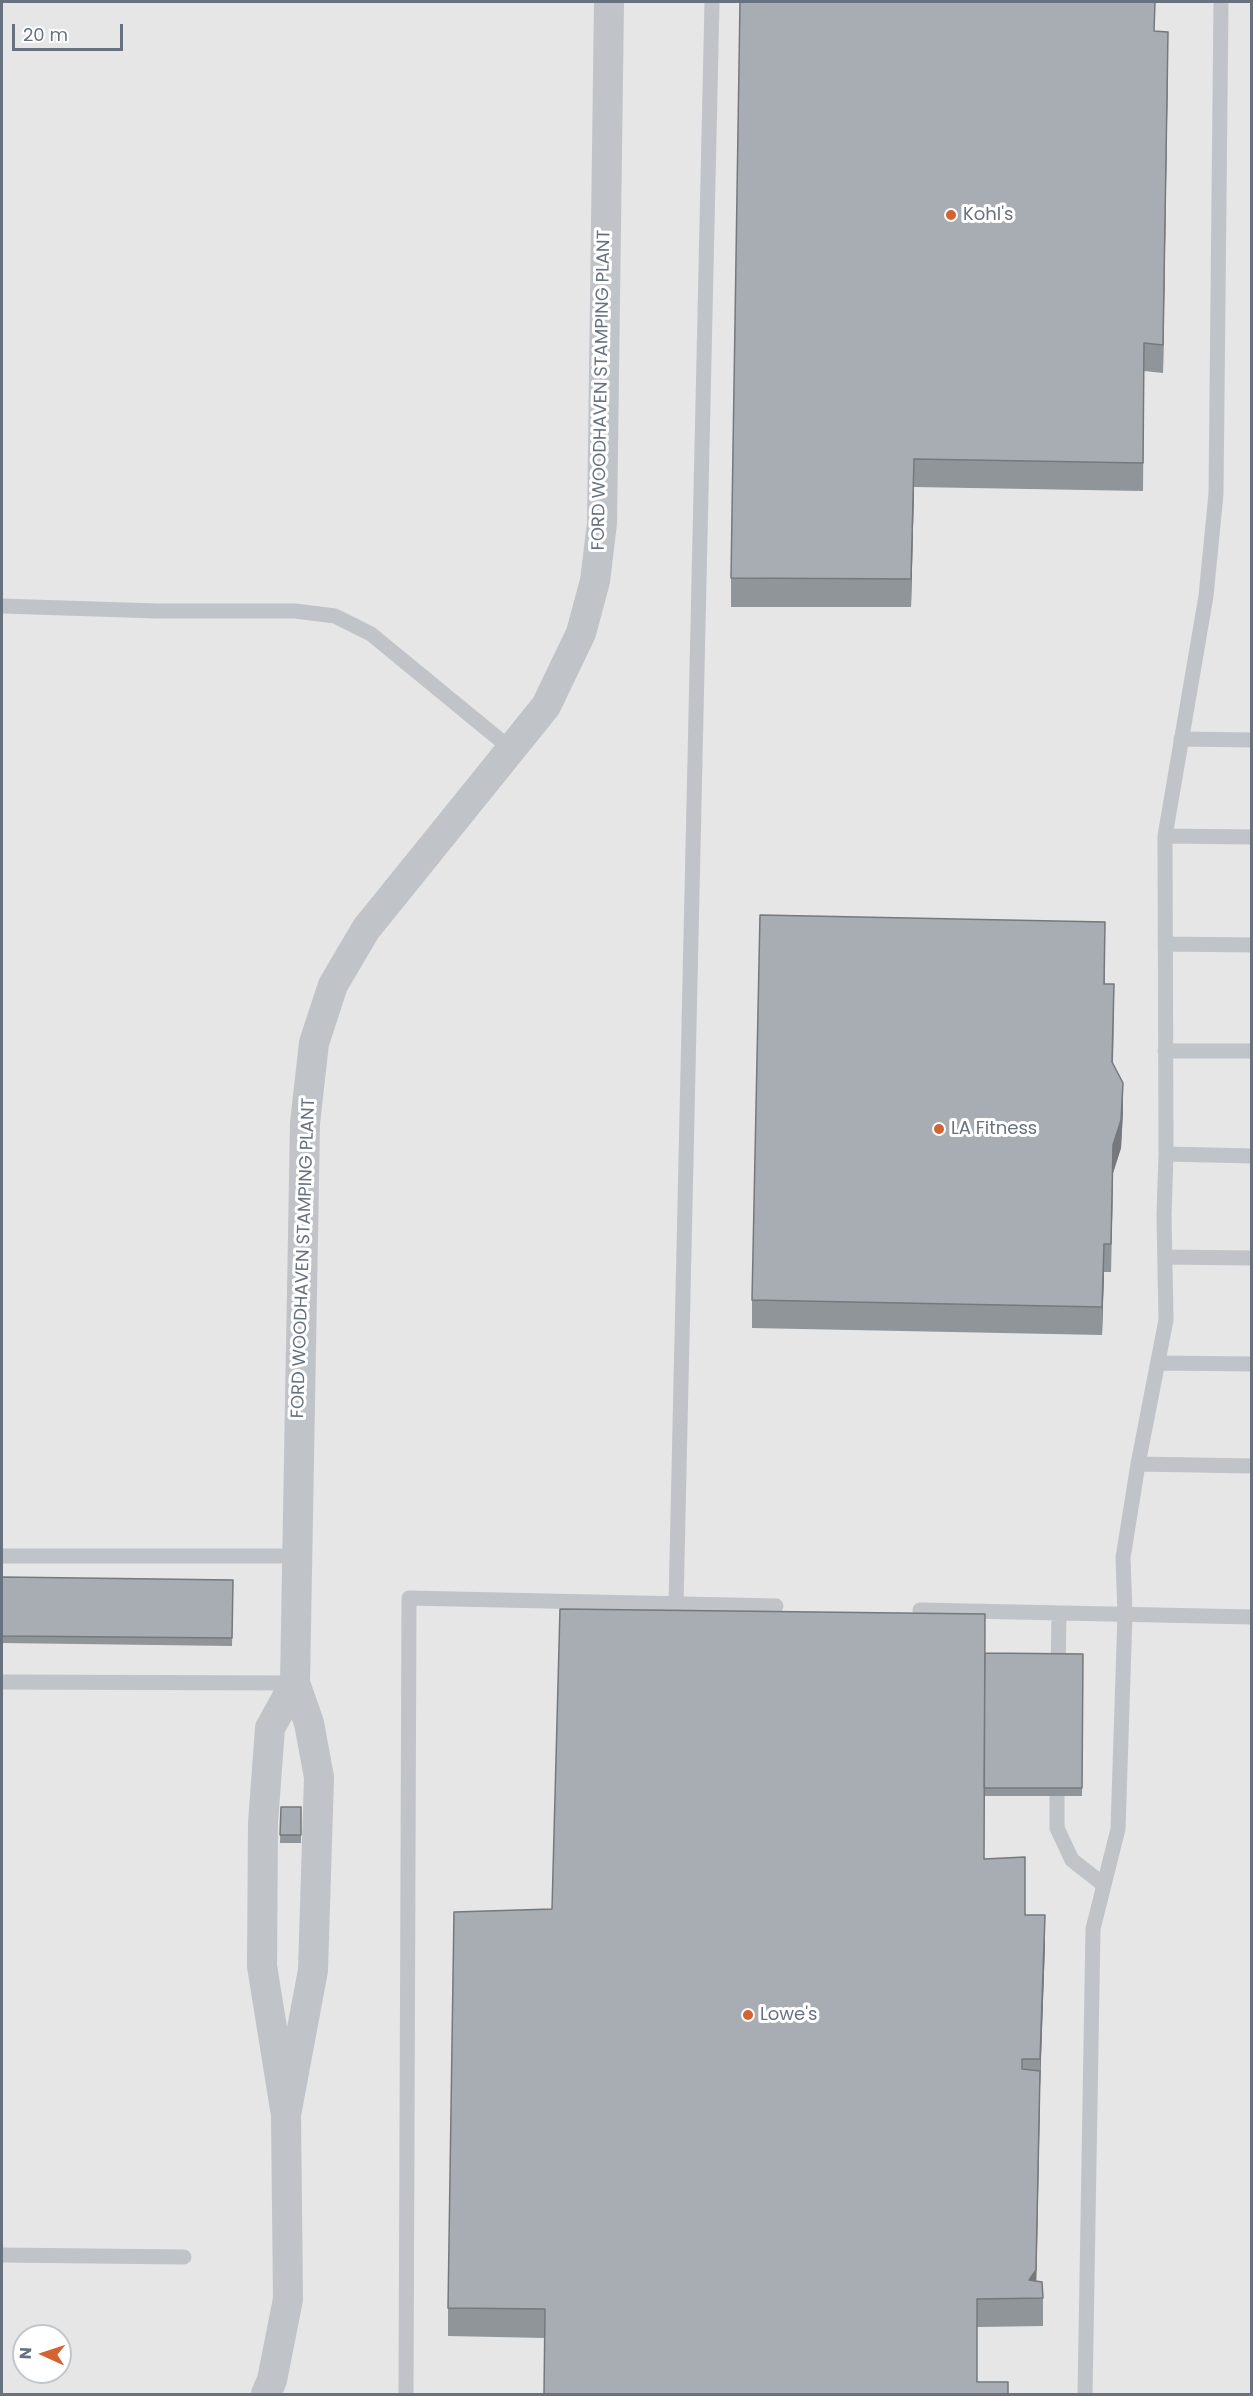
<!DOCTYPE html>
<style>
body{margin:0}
#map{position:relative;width:1253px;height:2396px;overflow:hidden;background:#f4f5f1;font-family:Poppins,sans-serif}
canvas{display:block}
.frame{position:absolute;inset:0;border:3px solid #667280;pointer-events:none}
.north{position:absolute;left:12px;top:2324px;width:60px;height:60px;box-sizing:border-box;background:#fff;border:2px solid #c2c7cc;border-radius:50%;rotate:273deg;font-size:16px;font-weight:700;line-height:24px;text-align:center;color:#667280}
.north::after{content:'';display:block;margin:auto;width:21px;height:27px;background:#d46332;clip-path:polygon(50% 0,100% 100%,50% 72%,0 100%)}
.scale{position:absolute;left:12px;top:24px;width:111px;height:27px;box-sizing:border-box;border:3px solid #667280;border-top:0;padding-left:8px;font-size:18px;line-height:21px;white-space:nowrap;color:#667280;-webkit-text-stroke:4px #fff;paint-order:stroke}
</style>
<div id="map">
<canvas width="1253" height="2396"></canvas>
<div class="frame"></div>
<div class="north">N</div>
<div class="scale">20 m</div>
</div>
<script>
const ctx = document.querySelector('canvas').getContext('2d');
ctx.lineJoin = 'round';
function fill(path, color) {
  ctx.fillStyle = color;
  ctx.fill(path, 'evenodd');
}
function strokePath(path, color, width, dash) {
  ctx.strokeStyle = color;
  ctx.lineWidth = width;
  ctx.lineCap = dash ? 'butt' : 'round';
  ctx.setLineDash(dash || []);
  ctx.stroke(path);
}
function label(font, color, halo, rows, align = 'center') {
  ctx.font = font + ' Poppins,sans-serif';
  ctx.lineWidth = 6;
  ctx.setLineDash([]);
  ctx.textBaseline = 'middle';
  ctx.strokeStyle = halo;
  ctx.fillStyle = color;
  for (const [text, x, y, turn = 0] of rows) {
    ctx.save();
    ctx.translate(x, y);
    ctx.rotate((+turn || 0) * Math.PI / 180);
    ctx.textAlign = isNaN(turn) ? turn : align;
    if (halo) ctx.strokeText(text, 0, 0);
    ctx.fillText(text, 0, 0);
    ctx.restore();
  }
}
const built = new Path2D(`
 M2,2h1249v2392h-1249zM24,2336h36v36h-36z`);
const lane = new Path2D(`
 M2,606l155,5h138l40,5 36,18 140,115
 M1181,739l71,1
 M1165,836l87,1
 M1165,944l87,1
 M1165,1051h87
 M1166,1154l86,2
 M1165,1257l87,1
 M1158,1363l94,1
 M1138,1464l114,2
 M2,1556h295
 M676,1604l36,-1602
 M920,1610l332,7
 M1058,1673l1,-60
 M2,1682l293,1
 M1057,1778v50l15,32 32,25
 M2,2255l182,2
 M406,2394l3,-796 367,8
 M1085,2394l8,-465 25,-100 7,-215 -2,-56 15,-94 28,-144 -2,-105 2,-61 -1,-318 41,-240 10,-102 5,-492`);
const street = new Path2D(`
 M286,2115l27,-145 6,-193 -10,-54 -14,-40 10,-560 9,-80 19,-58 33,-56 180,-223 35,-73 14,-52 7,-58 7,-521
 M266,2394l6,-14 16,-81 -2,-184 -24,-149 1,-143 7,-95 25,-45`);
const wall = new Path2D(`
 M1155,31l13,29 -5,313 -19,-2 -1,120 -229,-4 -3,120h-180v-29z
 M1105,950v34l9,29 -1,50 10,48 -2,37 -8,25 -2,99h-7l-2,63 -350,-7v-28z
 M2,1577l231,3 -1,66 -230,-3z
 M985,1653l98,1 -1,142h-98v63l61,84 -5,144 -4,194 7,17v28l-66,1v55l31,12 -463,-56 -97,-2v-28l104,-399z
 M281,1807h20v36h-21z`);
const shadedWall = new Path2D(`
 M1168,32v28l-5,313v-28z
 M914,459v28l-3,120v-28z
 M1123,1083v28l-2,37 -8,25 -2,99 2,-127z
 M1104,1244v28l-2,63v-28z
 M1045,1915v28l-5,144v-28z
 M1040,2071v28l-4,199 -7,-18z`);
const building = new Path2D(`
 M740,2h415l-1,29 14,1 -5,313 -19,-2 -1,120 -229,-4 -3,120 -180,-1z
 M760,915l345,7 -1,62h10l-2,78 11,21 -2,37 -8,25 -2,99h-7l-2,63 -350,-7z
 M2,1577l231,3 -1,58 -230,-2z
 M560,1609l425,5 -1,245 41,-2v58h20l-5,144h-18v10l18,2 -4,199 -7,10 13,2 1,16 -66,1v83h31v12h-464l1,-85 -97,-1 6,-396 98,-3z
 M985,1653l98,1 -1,134h-98z
 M281,1807h20v28h-21z`);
const markers = [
 [951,215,6,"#d46332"],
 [939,1129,6,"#d46332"],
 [748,2015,6,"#d46332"]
];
const poiNames = [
 ["Kohl's",963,215],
 ["LA Fitness",951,1129],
 ["Lowe's",760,2015]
];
const streetNames = [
 ["FORD WOODHAVEN STAMPING PLANT",602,390,-89],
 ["FORD WOODHAVEN STAMPING PLANT",304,1258,-88]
];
fill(built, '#e5e6e5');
strokePath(lane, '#c0c3c7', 15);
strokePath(street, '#c0c3c7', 30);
fill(wall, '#90959a');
fill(shadedWall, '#75797d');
fill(building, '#a7adb3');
strokePath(building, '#75797d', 1.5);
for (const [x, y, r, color] of markers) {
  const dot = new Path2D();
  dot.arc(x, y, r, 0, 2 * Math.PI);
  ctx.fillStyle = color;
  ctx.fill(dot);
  strokePath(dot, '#fff', 2);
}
label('18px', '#667280', '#fff', poiNames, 'left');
label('18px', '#667280', '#fff', streetNames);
</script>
